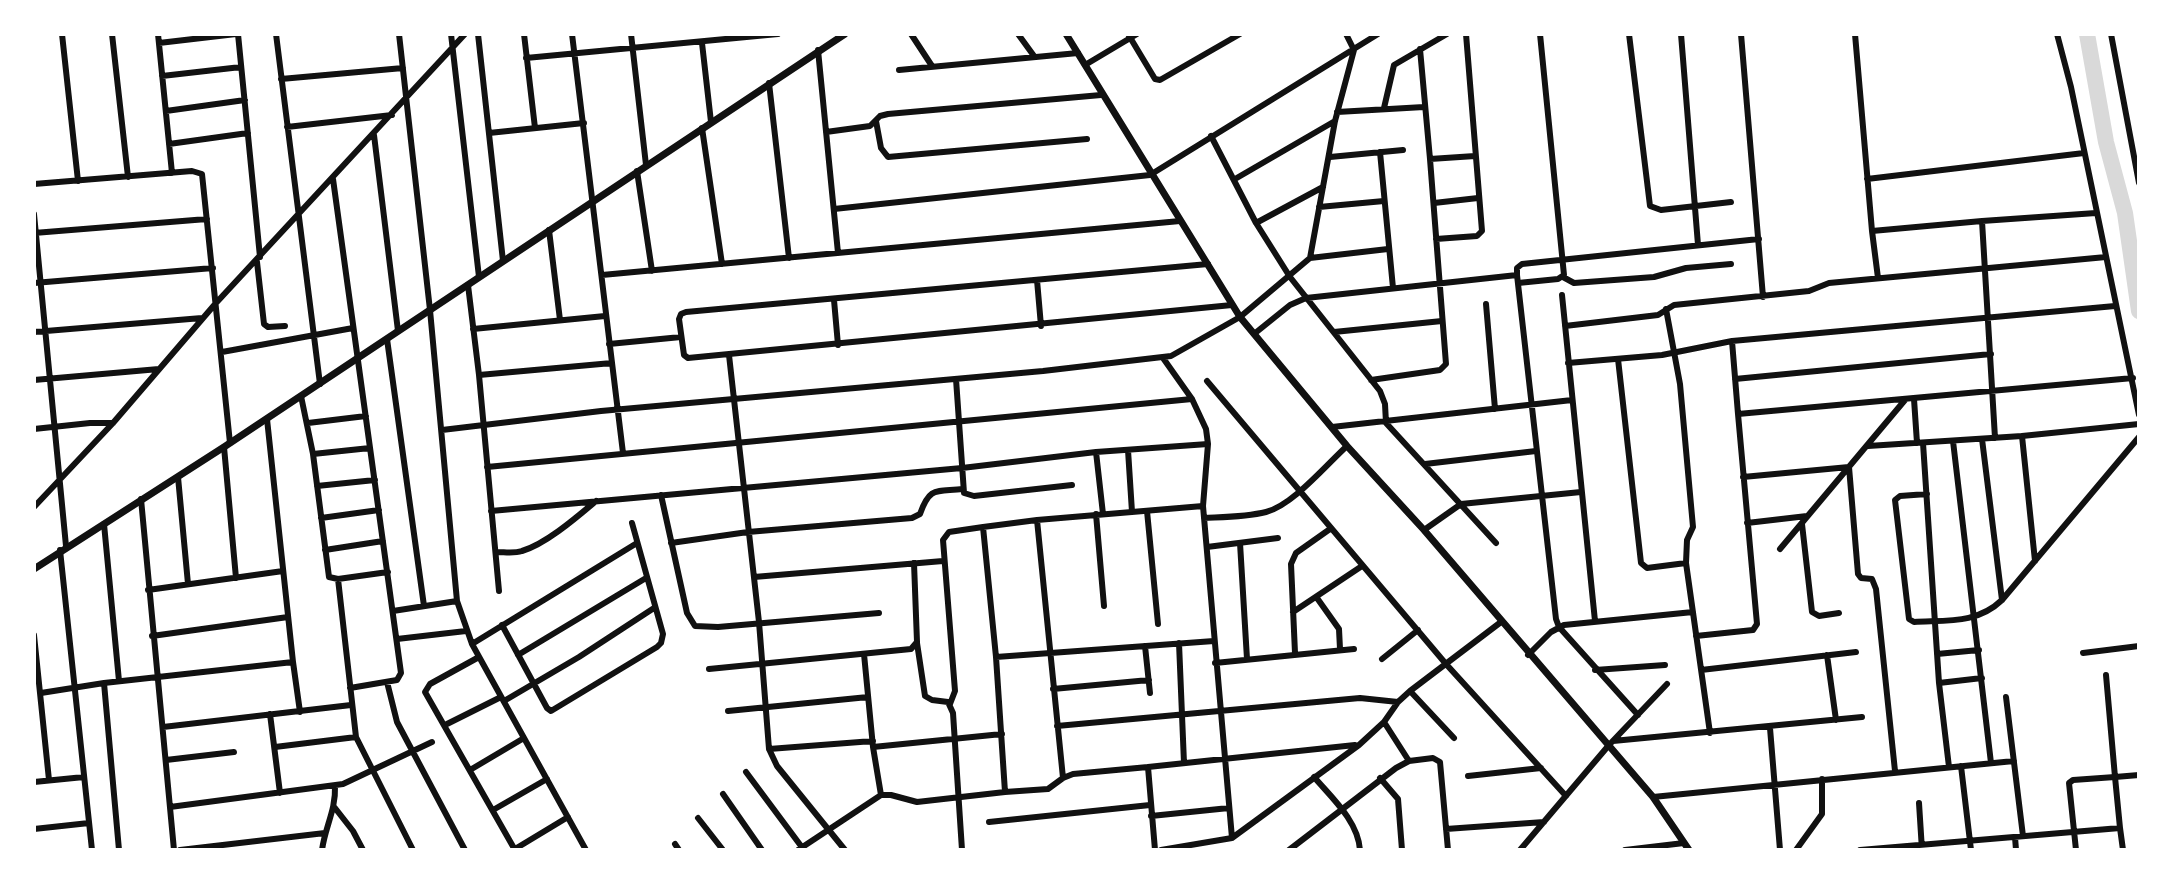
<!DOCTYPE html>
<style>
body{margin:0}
#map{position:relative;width:2173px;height:884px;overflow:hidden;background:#fff;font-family:"Archivo Narrow",sans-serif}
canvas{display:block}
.frame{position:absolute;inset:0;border:36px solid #fff;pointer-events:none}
</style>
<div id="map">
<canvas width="2173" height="884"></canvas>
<div class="frame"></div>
</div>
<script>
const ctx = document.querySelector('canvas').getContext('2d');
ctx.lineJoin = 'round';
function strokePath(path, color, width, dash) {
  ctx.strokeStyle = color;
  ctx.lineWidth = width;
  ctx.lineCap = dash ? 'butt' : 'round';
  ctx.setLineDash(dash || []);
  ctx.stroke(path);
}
const river = new Path2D(`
 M2087,34l19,108 19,71 14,98`);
const minor = new Path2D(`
 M62,34l16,147
 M112,34l16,143
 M158,34l14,139
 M238,34l22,223
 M276,34l44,350
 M399,34l31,276 27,291 15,43 114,206
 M451,34l28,243
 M478,34l25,227
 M524,34l11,94
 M572,34l51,419
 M631,34l15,131
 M911,34l21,32
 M1018,34l16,22
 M1128,34l27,45 5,1 80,-46
 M1629,34l21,172 11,4 70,-8
 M1681,34l17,211
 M1741,34l22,263
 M1855,34l17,197 110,-10 13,217
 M2057,34l14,53 68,328
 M2111,34l28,149
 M159,43l77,-9
 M702,43l9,79
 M1420,49l10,110 45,-3
 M818,50l20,203
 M526,58l252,-24
 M1085,65l52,-31
 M899,70l179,-17
 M162,76l79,-9
 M281,79l122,-11
 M769,83l20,175
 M1384,108l10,-43 53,-31
 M166,111l79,-11
 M1337,112l87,-5
 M876,121l5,27 7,9 199,-18
 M287,127l105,-12
 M702,128l20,136
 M826,132l44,-6 10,-10 8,-2 213,-19
 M489,133l95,-10
 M374,135l24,196
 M1211,136l45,87 34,54 90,114 5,13 1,19 110,120
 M169,144l79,-11
 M1380,152l13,136
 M1330,157l73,-7
 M637,171l15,100
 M333,179l68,494 -4,7 -47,8
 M1235,179l100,-58
 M1867,179l217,-26
 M34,184l158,-13 10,3 28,269
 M1434,203l44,-5
 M1319,207l65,-6
 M834,209l316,-34 228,-141
 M34,214l32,332
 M1982,221l114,-8
 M1256,223l67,-36
 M549,230l11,90
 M1872,231l6,47
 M34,233l173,-14
 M1436,239l41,-3 5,-5 -16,-197
 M1310,258l78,-9
 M257,262l7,62 4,3 17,-1
 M1208,264l-522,48 -5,2 -2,5 5,36 4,3 544,-53
 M602,275l578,-54
 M1517,275l39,344 3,8 79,88
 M1563,277l11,6 80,-6 32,-9 45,-4
 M1037,280l4,46
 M34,283l179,-15
 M1518,283l40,-4 6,-4 -24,-241
 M468,285l11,90 133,-12
 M1562,295l33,326
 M834,300l4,45
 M1486,304l9,105
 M1666,309l14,75 13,143 -6,13 -1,23 24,170
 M1565,326l93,-11 16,-10 135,-14 20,-8 277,-26
 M473,329l132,-13
 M34,332l168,-14
 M1334,332l108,-11
 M1254,334l36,-29 16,-7 211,-23v-7l5,-4 237,-25
 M387,339l37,267
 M609,344l72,-7
 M222,352l131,-24
 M729,355l30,267 10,127 8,17 68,84
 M1163,358l29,41 14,30 2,15 -5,62 29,332
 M1618,359l23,204 6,5 39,-5
 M1568,363l94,-8 70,-14
 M479,375l20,216
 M956,379l8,114 10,3 98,-11
 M1735,379l256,-25
 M34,380l125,-11
 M1371,380l69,-10 6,-6 -16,-205
 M1207,381l239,283 120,132
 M301,396l12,58 16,123 9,2 50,-7
 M1914,399l3,44
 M1738,414l-6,-73 383,-35
 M308,423l58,-7
 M1332,427l240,-27
 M34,429l56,-6h23
 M442,430l159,-19 442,-40 128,-15 69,-39 70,-59 25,-137 19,-71 -8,-16
 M2022,436l13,125
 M1982,439l20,161
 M1953,441l38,322
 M1923,443l16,240 10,84
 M1868,446l154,-10 117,-12
 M224,447l12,131
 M1128,450l4,62
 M313,454l57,-6
 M1425,464l111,-13
 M487,467l705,-68
 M178,477l10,107
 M1743,477l106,-10 9,107 3,4 11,1 4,10 19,182
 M317,486l58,-6
 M1927,494l-27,2 -5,4 14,119 5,3c33,-2 63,2 88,-22l137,-163
 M661,495l26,118 8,13 23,1 161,-14
 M141,499l33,351
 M34,507l79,-84 103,-120 249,-269
 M491,511l471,-43 134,-16
 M1147,511l11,113
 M1096,514l8,92
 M1103,514l-7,-62 112,-8
 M321,518l58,-8
 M1204,518c20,-1 42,-1 62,-6 27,-7 60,-47 81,-66
 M1747,523l60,-7
 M104,524l15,157
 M1802,524l10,88 7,4 20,-3
 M1424,530l37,-26 120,-12
 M671,543l77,-11 164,-14 8,-4c10,-28 16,-22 43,-25
 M1240,543l7,116
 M1207,547l71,-9
 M1780,549l125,-149
 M60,550l32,300
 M325,550l58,-9
 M496,552c9,0 17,2 26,-1 24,-7 55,-34 74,-50
 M754,577l189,-16
 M338,579l18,158 57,113
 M148,590l135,-19
 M1317,598l22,31 1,20
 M393,611l64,-10
 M1293,612l69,-46
 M502,625l45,83 4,3 106,-64 4,-4 2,-9 -31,-111
 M34,635l15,145
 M152,636l136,-19
 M1696,636l57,-6 4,-6 -19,-210 395,-36
 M397,639l69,-8
 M917,643l8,53 7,4 16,2 5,11 9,137
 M1179,643l5,120
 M472,644l165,-101
 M1145,646l5,47
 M1295,653l-4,-89 5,-11 34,-24
 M2083,653l56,-7
 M864,654l9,93 8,48
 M1937,654l42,-4
 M518,655l128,-77
 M1528,655l23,-23 13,-7 129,-13
 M1827,655l9,65
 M479,657l-49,27 -5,8 90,158
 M996,657l218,-16
 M1382,659l36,-29
 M293,662l7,50
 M1215,663l139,-14
 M709,669l202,-20 6,-7 -3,-79
 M1595,670l70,-5
 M1701,670l155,-18
 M387,682l10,40 68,128
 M104,683l15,167
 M1939,683l43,-5
 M1053,689l96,-9
 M1410,691l44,47
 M41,693l63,-10 189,-21 -26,-243
 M2006,697l17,139
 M504,701l75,-44 75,-49
 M950,704l5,-13 -12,-151 6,-8 34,-5
 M728,711l140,-14
 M270,714l10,79
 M1384,722l25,39
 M445,725l56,-28
 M1057,726l303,-28 38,4
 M163,727l188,-22
 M1770,728l10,122
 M1613,741l249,-24
 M275,747l81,-10
 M873,747l129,-13
 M769,749l104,-8
 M166,760l68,-8
 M1961,766l10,84
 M1148,767l207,-22
 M470,770l54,-32
 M746,772l58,78
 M1468,776l73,-8
 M1314,777c18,21 44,44 46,73
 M1063,778l-26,-258 166,-14
 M1380,778l18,21 4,51
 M34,782l50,-5
 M1005,792l43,-3 15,-11 10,-4 75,-7 7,83
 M723,794l39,56
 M1653,797l361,-36
 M1919,803l3,47
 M170,807l173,-23 89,-42
 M335,808l18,23 10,19
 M493,810l54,-31
 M1151,816l78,-8
 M698,818l25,32
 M989,822l161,-17
 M2120,828l3,22
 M34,829l55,-6
 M1446,829l98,-7
 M2015,837l1,13
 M675,844l4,6
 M515,849l53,-32
 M180,850l145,-17
 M322,850c3,-23 14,-40 13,-64
 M798,850l83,-55h10l26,7 88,-10 -9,-135 -13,-130 54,-7
 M1161,850l71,-12 127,-93 25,-23 14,-20 12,-11 91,-69
 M1289,850l107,-82 13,-7 24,-3 7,4 8,88
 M1520,850l89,-105 58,-61
 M1625,850l59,-7
 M1796,850l26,-36v-35
 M1860,850l260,-22 -5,-51 24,-2
 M2076,850l-7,-67 4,-3 42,-3 -9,-102`);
const tertiary = new Path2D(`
 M1066,34l174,283 107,129 77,84 229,267 36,53
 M34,569l190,-122 621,-413`);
strokePath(river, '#d9d9d9', 16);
strokePath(minor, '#111', 6);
strokePath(tertiary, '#111', 7);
</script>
